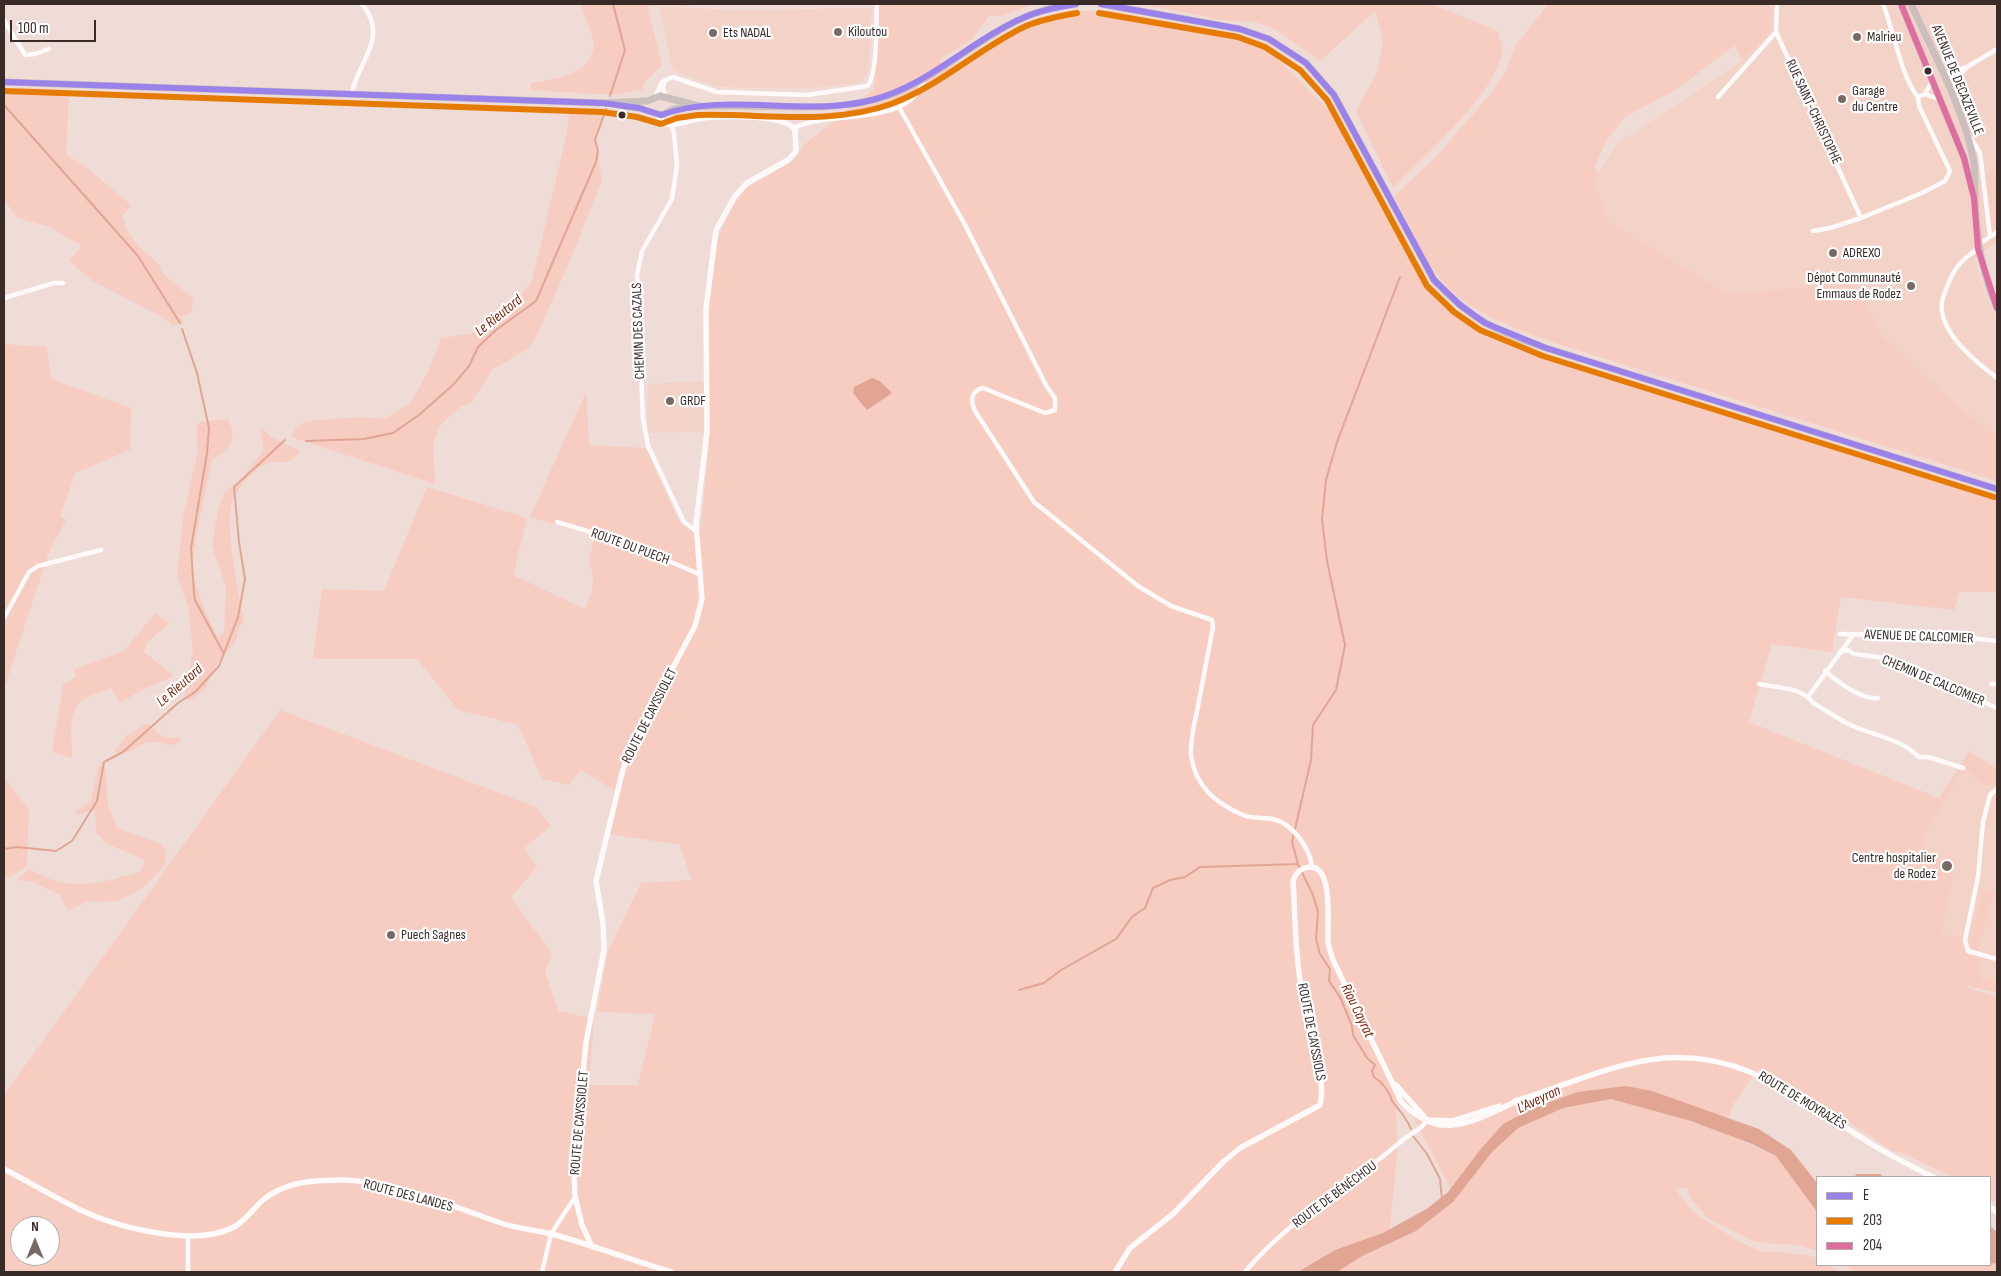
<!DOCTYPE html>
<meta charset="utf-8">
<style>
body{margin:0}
#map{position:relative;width:2001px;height:1276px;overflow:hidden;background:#f0dcd6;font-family:"Sofia Sans Condensed",sans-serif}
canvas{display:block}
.frame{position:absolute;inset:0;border:5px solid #392b28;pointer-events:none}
.legend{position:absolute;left:1816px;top:1176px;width:175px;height:90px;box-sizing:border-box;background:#fff;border:1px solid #b0aaa9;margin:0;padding:6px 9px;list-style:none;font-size:15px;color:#392b28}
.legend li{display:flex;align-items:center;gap:10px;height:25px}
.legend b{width:25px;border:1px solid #b0aaa9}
.north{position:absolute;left:10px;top:1216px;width:50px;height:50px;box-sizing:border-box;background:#fff;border:1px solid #b0aaa9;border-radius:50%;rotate:0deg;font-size:14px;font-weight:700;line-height:20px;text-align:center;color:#392b28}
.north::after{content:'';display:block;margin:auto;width:18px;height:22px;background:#796965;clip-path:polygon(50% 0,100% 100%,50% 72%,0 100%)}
.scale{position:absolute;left:10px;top:20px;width:86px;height:22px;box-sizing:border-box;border:2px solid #392b28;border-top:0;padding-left:6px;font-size:15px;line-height:18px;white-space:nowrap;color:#392b28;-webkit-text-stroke:4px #fff;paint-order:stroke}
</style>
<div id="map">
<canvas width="2001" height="1276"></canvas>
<div class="frame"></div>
<ul class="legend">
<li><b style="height:6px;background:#9b82ea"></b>E</li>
<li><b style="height:6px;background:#e57b02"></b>203</li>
<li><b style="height:6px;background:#df6d9f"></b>204</li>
</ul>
<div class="north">N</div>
<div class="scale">100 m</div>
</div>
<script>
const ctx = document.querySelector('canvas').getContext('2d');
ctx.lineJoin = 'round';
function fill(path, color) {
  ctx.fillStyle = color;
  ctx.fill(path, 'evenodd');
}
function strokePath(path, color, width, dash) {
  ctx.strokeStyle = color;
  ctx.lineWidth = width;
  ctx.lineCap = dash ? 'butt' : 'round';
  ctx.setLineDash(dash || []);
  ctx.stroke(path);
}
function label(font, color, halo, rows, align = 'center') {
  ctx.font = font + ' "Sofia Sans Condensed",sans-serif';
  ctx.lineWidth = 4.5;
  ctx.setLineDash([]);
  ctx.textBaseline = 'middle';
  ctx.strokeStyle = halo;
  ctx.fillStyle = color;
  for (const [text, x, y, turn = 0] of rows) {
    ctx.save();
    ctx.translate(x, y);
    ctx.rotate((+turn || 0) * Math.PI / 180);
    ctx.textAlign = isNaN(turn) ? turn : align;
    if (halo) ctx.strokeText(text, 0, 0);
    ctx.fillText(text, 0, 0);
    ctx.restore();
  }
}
const built = new Path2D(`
 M1771,4h226v238l-22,16 9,34 13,28v118l-48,-40 -66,-61 -30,-54 -125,11 -119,-72 -15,-39 22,-39 126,-83 28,-29z
 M659,7l83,3 130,-2 -4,66 -10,9 -45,5 -97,-1 -43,-17z
 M709,381l1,50 -63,2 1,-49z
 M1969,751l28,18v224l-29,-7 -24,-15 -27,-136z`);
const green = new Path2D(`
 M581,4h111v2h-45l15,59 -18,18 -2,7 -28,5 -84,-5 1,-7c24,-4 63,-8 63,-41z
 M879,4h155l-33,12h-12l-17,23 -33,21 10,8 88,-50 32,-7h43l78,14 -9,8 17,-5 67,18 67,68 105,186 56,39 504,156v97h-38l-5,18 -113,-13 -9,55 -60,-8 -23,78 190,76 20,-30 2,2 -35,62 -3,13 22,22 4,-2 5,6 -13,63 21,4c-1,12 4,17 15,20l3,12 -3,2 5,10 8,-2 1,3 6,-1v11l-28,-7 -1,2 29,9v207l-7,-5v-22h-38l-45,-22 -16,-5 -62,-41 -71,-40 -24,34 -11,30 53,23 41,56v39l-20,-6 -35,-2 -11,-3 -42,-21 -19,-21 -3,-11 -12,2 18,23 47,30 23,10h20l32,5 2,1v7h10l12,7h-1835v-177l276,-385 256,97 15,19 -27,22 13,19 -26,30 41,57 -7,17 13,40 36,8 -5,66h49l17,-71 -58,-2 11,-61 33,-68 51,-3 -13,-35 -74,-12 9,-43 -33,-20 -12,15 -27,-6 -24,-54 -60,-15 -41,-51h-104l9,-70 62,2 43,-104 100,31 -14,57 72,34 7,-18 1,-14 -4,-17 6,-24 -65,-19 56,-125 3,53 57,3 33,74 22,7 9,-98 -2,-106 7,-81 18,-38 12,-17 48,-28 11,-16 70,-56zM1396,1085l55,104 2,13 -37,29 -26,-3 7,-73zM20,1226h30v30h-30z
 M1141,4h290l67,27c2,7 5,16 4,23 -8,41 -79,103 -109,134l-37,-77 21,-38 6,-33 -8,-29 -55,50 -45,-32 -20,-7 -33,-2z
 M1548,4h223l-1,28 -28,29 -7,-16 -58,44 -52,28 -18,23 -13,28 5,5 -5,10 15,39 119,72 125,-11 30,54 66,61 48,40v43l-436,-136c-39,-14 -85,-28 -115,-60 -23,-24 -36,-60 -52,-89l42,-39 55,-64 15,-22 9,-25z
 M21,88l36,1 12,5 -3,60 20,13 45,38 -9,11 3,6v6l14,19 19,16 5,11 30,24 -1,13 -4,4 -7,1 2,7 -11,2 -11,-9 -67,-34 -25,-21 13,-15 -35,-20 -30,-8 -13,-19v-60l2,-1 -2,-3v-45l5,4z
 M570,110l36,2 -11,28 7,40 -34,85 -33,74 -8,10 -35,21 -21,33 -11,4 -20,18 -7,20 2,39 -144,-47 5,-9 10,-7 52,-4 26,2 26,-15 19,-34 12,-32 29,-4 42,-28 20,-25 34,-144z
 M1992,166l5,9 -1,53 -4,-1 -6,-48v-3l6,-4z
 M4,344l43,3 4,32 80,29 -1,42 -55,23 -15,44 6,3 -17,32 -45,137z
 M228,419c10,19 2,32 -16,40l-16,77 -4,37 13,38 13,27 6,-6 2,-45 -14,-41 6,-36 6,-17 19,-16 21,-27 -4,-23 11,10 29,14c-13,20 -25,5 -40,16 -11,8 -27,25 -29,39 -5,26 7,86 13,114l-7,12 -1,9 -23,28 -7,19 -15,12 -7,-2 9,-49 -5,-43 -11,-30 6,-59 15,-66 -2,-22 3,-7z
 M155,613l14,10 -22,20 -3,9 30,24 -32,14 -22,13 -9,-15c-9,4 -23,7 -30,13 -15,13 -8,40 -9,57l-20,-6 11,-67 13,-8 -2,-8 50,-18z
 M147,723l16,14 19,1c-8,13 -19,3 -30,4 -17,1 -18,14 -38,10l11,-15z
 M1969,751l28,18v15l-13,1 -22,-21z
 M99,765l6,2 3,37 9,24 44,16 5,7 -1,14 -22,23 -26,13 -31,1 -18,9 -8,-16 -29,-14 -15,-1 14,-11c38,24 68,15 110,3l5,-12 -39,-17 -10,-10 -1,-23 -17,4 -4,-2 17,-11z
 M4,778l25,32 -2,56 -17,11h-6z
 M1981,889l15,7 -4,1 -14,54c-6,-2 -10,-6 -9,-13h3l10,-45 -4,-2z
 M1990,1263l7,1v8h-141l-10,-7h144z`);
const water = new Path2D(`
 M872,378l8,3 12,12 -25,17 -14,-17 1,-6z
 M1626,1086l26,5 107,38 32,21 26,33v29l-41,-56 -24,-12 -61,-23 -80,-22 -48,9 -45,20 -26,24 -39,50 -37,29 -54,25 -25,16h-39l37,-22 48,-17 45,-25 20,-16 32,-42 23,-26 30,-16 45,-16z
 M1990,1226l7,6v32l-7,-1z`);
const stream = new Path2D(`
 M610,96l15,-46 -12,-46
 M4,105l134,151 42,67
 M1400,277l-63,165 -11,38 -4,39 5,42 18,84 -9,45 -23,35 -2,35 -19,82 6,22 15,31 5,17 -2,27 4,15 10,15 -1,12 11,16 12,29 1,9 14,23 8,7 -3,6 2,6c8,5 16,15 18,24 8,10 14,16 19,28
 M182,329l15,44 12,55 -2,25 -16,95 3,46 1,6 29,54
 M306,441l58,-2 29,-6 26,-18 35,-31 15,-18 9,-19 18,-17 40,-29 60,-139 2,-11 -3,-11 11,-31
 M4,849l13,-2 39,4 16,-10 25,-40 7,-39 19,-10 55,-49 17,-11 24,-26 19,-49 7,-38 -6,-37 -5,-55 51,-47
 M1019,990l25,-7 17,-13 55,-31 16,-22 13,-9 8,-20 17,-8 15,-3 15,-10 98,-3
 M1413,1136l14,18 13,25 2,20`);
const canal = new Path2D(`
 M1858,1177h21`);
const minor = new Path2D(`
 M1777,4l-1,28 85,186 61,-25 23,-12 5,-10 -31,-65 -1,-9 7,-3
 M1883,4c11,27 18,73 35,93
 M4,20l21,35 10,-1 14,-5
 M1943,75l24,-8 30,-18
 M1932,81l-7,13 16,6
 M352,93c6,-33 38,-55 10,-89
 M1953,94l3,-15 10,-11
 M655,97l7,-15 11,-5 44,15 91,3 59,-9c11,-9 9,-66 10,-82
 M665,97l-2,-10 2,-7
 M1718,97l58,-65
 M899,107l65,116 83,164 8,11v12l-10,3 -62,-25c-12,3 -13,12 -8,23l59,91 104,84 33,20 41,14 1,7c-5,27 -10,53 -15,79 -3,16 -8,33 -7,49 4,31 24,48 52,60 9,4 20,2 30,4 20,5 36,28 39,47
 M671,125l3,8 3,32 -5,34 -30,52 -5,24 6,143 5,28 36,76 13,10
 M794,128c37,-19 115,1 131,-50
 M1971,138l9,15 10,83
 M1813,231l17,-3 31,-10
 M1978,245l19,-13
 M1978,249c-16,10 -25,20 -31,38 -2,5 -4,10 -5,15 -4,30 34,60 55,76
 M4,298l50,-15h9
 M557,522l70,21 74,32
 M4,618l25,-46 9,-6 63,-16
 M1840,634l114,2 43,5
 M1840,652l8,-2 6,4 31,4 112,50
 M1825,671c13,11 36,29 53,27
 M1759,684c18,4 43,3 54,19 13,7 26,17 40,23 23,10 48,13 66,31h9l35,11
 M1991,684h6
 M1808,697l45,-62
 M1997,789l-7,6 -7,27 -5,55 -13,63 3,11 29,8
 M188,1272v-37
 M542,1272l9,-38 24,-37
 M1245,1272c44,-53 107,-88 159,-133 7,-6 19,-10 23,-19`);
const tertiary = new Path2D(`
 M1396,1085l31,35 25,1 47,-15
 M1515,1101c44,-13 89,-34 134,-41 92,-15 152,41 224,85 20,12 40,22 60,32
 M4,1169c27,14 55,31 83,44 37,16 110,34 147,14 11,-6 19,-18 28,-26 22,-20 53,-21 82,-21 50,1 112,28 160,44 16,5 32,6 48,10 40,11 79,26 119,38
 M1990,1207l7,5
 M592,1247l-10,-22 -7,-29 -1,-26 12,-128 18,-92 -1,-26 -7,-43 26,-108 8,-24 65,-123 7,-27 -6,-75 11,-93 -1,-122 10,-79 19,-34 12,-13 41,-23 8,-9 -1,-21c-11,-17 -78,-14 -98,-11 -11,2 -23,8 -34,4l-5,-8
 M1115,1272l15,-24 44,-35 49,-51 17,-14 80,-43c8,-30 -17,-98 -21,-132 -4,-30 -4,-61 -6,-92 2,-6 6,-11 12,-13 30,-10 22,58 23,74 1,6 3,12 5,18l68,141c38,43 72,20 116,0`);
const primary = new Path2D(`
 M1101,4l139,25 29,10 37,24 28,32 100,185c37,40 62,51 112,68l451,141
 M1901,4l63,154 9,35
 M1911,4c23,51 53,104 63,159 2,13 0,25 1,38 2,38 7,73 22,107
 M4,82l599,21 44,-2 13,-5 39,10
 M623,106l16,2 22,7c5,-1 8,-5 14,-6 19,-4 40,-3 60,-3 50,0 104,6 152,-10 68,-24 113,-86 189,-92`);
const bus1 = new Path2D(`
 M1101,4l139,25 29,10 37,24 28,32 100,185 26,25 25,18 61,25 451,141
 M4,82l599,21 36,5 22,7c67,-24 142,3 211,-15 58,-15 99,-60 153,-83 16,-7 33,-10 51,-13`);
const bus2 = new Path2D(`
 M1099,13l139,24 27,10 35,23 27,30 100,186 27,26 26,18 63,26 451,141
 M4,91l598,21 35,5 24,7 16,-6 21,-3c62,-2 132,11 193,-11 49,-18 88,-56 135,-78 17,-7 34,-10 51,-13`);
const bus3 = new Path2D(`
 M1901,4l63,154 10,40 4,51 19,59`);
const markers = [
 [838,32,5,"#796965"],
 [713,33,5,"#796965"],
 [1857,37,5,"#796965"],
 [1928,71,4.5,"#392b28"],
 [1842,99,5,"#796965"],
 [622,115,4.5,"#392b28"],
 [1833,253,5,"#796965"],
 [1911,286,5,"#796965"],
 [670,401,5,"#796965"],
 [1947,866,6,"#796965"],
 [391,935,5,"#796965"]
];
const poiNames = [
 ["Kiloutou",848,32],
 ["Ets NADAL",723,33],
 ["Malrieu",1867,37],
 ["Garage",1852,91],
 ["du Centre",1852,107],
 ["ADREXO",1843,253],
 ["Dépot Communauté",1901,278,"right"],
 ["Emmaus de Rodez",1901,294,"right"],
 ["GRDF",680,401],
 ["Centre hospitalier",1936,858,"right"],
 ["de Rodez",1936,874,"right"],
 ["Puech Sagnes",401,935]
];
const streetNames = [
 ["AVENUE DE DECAZEVILLE",1957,80,68],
 ["RUE SAINT-CHRISTOPHE",1813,112,65],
 ["CHEMIN DES CAZALS",639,331,-92],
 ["ROUTE DU PUECH",630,547,20],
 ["AVENUE DE CALCOMIER",1919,637,2],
 ["CHEMIN DE CALCOMIER",1933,681,23],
 ["ROUTE DE CAYSSIOLET",650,716,-63],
 ["ROUTE DE CAYSSIOLS",1311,1032,79],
 ["ROUTE DE MOYRAZÈS",1802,1101,31],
 ["ROUTE DE CAYSSIOLET",580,1123,-85],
 ["ROUTE DE BÉNÉCHOU",1335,1195,-37],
 ["ROUTE DES LANDES",408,1196,15]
];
const waterNames = [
 ["Le Rieutord",499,316,-39],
 ["Le Rieutord",180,686,-41],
 ["Riou Cayrat",1357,1011,64],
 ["L'Aveyron",1539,1100,-25]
];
fill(built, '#f3d2c8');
fill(green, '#f7ccc1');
fill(water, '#e1a594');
strokePath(stream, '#e1a594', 2);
strokePath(canal, '#e1a594', 6);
strokePath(minor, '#fdfaf9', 4.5);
strokePath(tertiary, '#fdfaf9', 5.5);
strokePath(primary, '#cabfbd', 7);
strokePath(bus1, '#9b82ea', 6);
strokePath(bus2, '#e57b02', 6);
strokePath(bus3, '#df6d9f', 6);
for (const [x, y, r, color] of markers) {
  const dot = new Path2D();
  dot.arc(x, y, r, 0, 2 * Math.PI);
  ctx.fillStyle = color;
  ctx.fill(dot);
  strokePath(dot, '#fff', 2);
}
label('14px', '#392b28', '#fff', poiNames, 'left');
label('14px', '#392b28', '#fff', streetNames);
label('italic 15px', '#7e2207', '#fff', waterNames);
</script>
